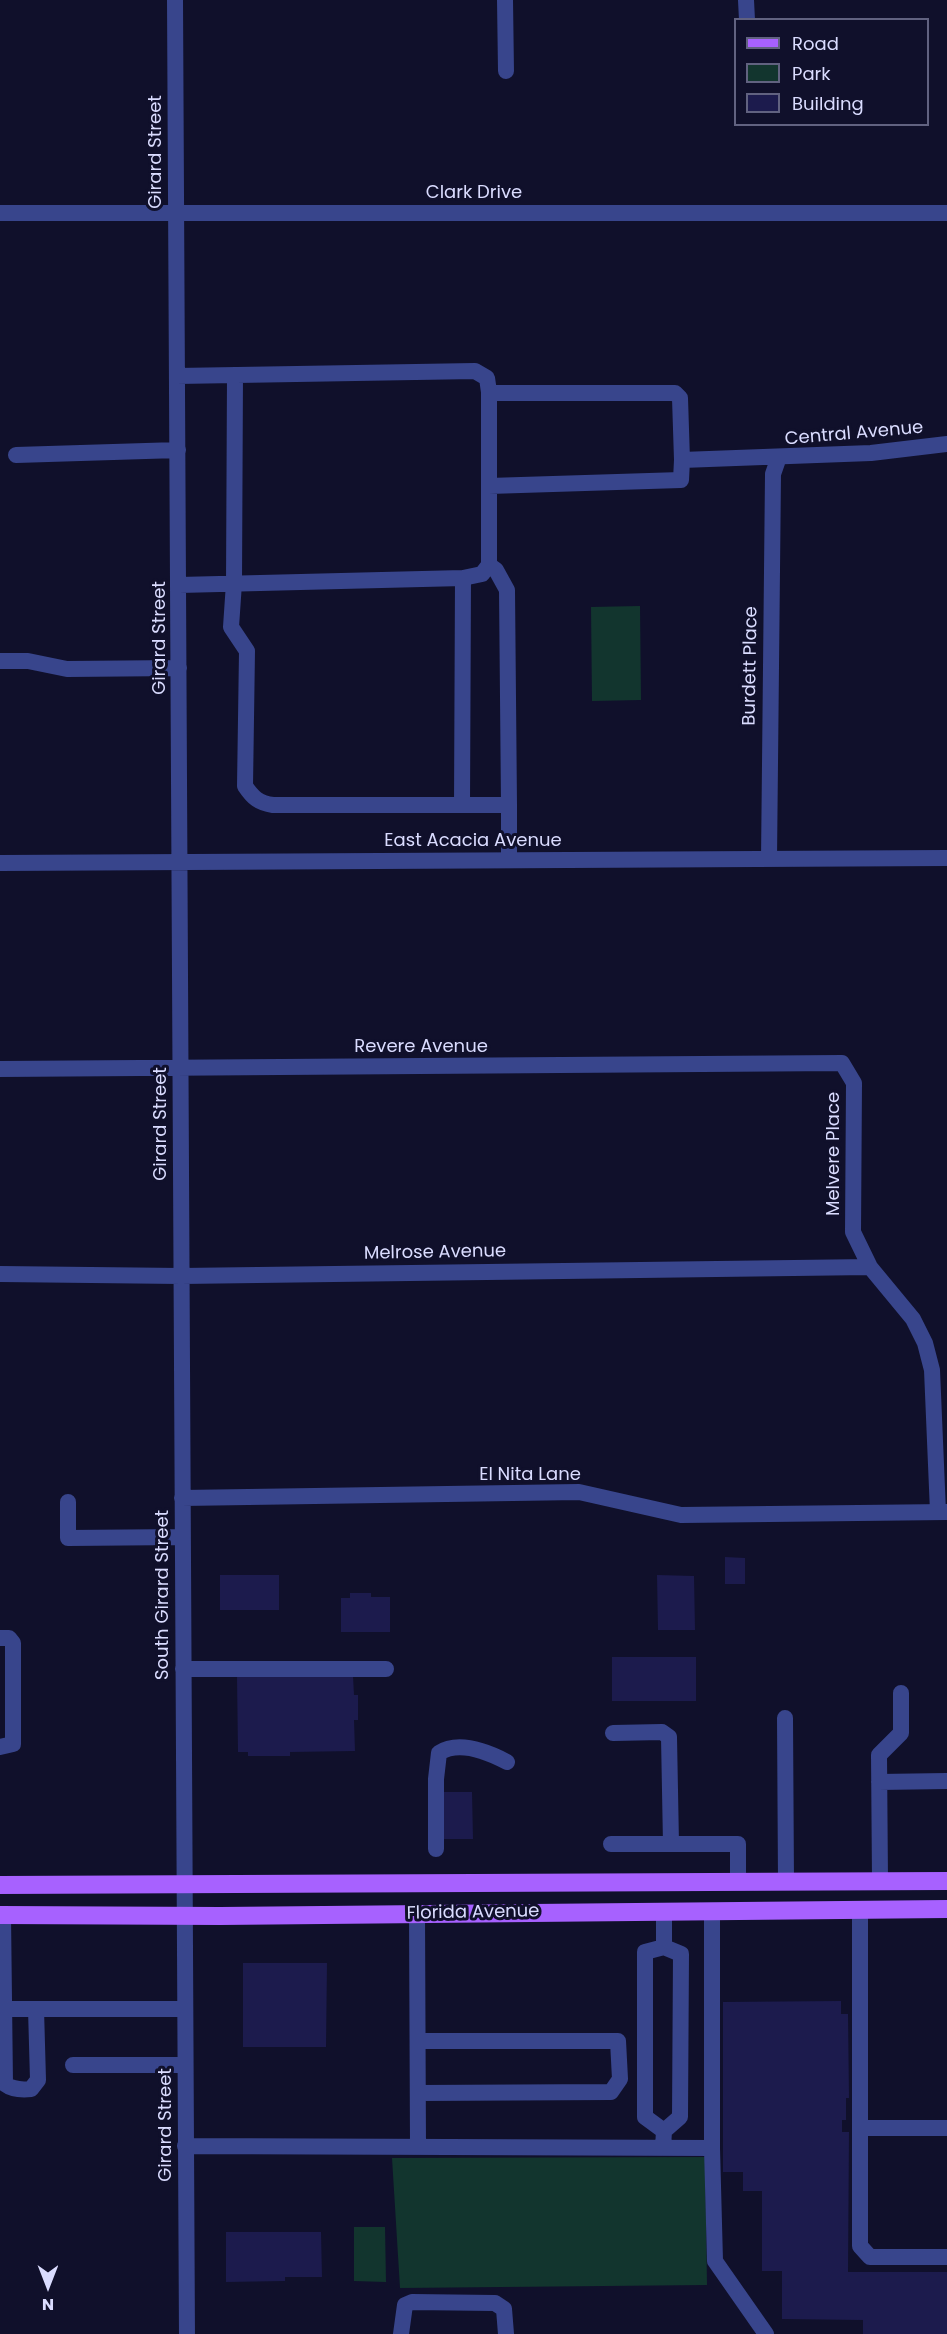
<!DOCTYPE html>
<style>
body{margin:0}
#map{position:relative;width:947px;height:2334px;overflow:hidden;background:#10102b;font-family:Poppins,sans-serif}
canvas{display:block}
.legend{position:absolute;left:734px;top:18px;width:195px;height:108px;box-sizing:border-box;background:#10102b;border:2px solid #616280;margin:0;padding:8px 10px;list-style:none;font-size:18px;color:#dadcff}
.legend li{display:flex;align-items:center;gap:12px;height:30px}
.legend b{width:30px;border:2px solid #616280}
.north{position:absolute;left:18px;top:2256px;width:60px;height:60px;-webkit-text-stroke:4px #10102b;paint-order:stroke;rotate:180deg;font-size:16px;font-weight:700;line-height:24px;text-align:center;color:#dadcff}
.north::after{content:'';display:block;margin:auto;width:21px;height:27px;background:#dadcff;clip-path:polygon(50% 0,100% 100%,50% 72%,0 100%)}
</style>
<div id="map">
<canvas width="947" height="2334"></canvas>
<ul class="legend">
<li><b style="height:8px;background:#a761ff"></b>Road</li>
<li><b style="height:16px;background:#12352e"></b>Park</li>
<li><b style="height:16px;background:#1c1b4d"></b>Building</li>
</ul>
<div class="north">N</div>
</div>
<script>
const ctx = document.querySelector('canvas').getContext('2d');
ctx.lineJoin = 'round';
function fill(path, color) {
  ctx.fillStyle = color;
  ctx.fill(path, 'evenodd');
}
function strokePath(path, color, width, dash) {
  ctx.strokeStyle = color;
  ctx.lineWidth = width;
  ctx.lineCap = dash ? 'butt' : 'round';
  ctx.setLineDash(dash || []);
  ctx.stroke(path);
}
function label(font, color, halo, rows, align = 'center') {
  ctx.font = font + ' Poppins,sans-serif';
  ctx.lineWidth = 6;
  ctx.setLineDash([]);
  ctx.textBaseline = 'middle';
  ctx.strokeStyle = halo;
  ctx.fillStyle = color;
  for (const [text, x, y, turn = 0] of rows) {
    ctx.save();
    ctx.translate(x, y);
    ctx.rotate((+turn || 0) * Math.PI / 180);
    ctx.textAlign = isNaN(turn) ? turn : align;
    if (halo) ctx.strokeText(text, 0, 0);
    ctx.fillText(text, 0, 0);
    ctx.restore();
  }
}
const green = new Path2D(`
 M640,606l1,94 -49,1 -1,-94z
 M705,2157l2,128 -307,3 -8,-130z
 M354,2227h31l1,55 -32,-1z`);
const building = new Path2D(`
 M725,1557l20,1v26h-20z
 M220,1575h59v35h-59z
 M657,1575l37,1 1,54h-37z
 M350,1593h21v4h19v35h-49v-34h9z
 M612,1657h84v44h-84z
 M353,1676l1,19h4v25h-4l1,31 -65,1v4h-42v-4h-10l-1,-75z
 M437,1792h35l1,47h-36z
 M243,1963h84l-1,84h-83z
 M841,2001v13h7l1,84h-3v22h-4v12h7l-1,140h99v62h-84v-14l-81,-1v-48h-20v-80h-19v-19h-20v-170z
 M226,2232h95l1,45h-37v4l-59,1z`);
const minor = new Path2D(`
 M175,0l12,2334
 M505,0l1,71
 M746,0l1,20
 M0,213h947
 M235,375l-1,208 -3,44 16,24 -2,135c8,12 14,17 28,19h236l-2,-215 -11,-20 -7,-5
 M177,376l298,-5 12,7 2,14v173l-7,9 -19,4 -284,7
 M489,393h186l5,5 2,62
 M16,455l162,-5
 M489,486l192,-6 1,-20 189,-7 76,-9
 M0,661h28l39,8 112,-1
 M462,805l1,-227
 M509,805v55
 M769,859l4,-385 6,-17
 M0,863l947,-5
 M0,1069l842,-6 12,20 -1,149 17,35 43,52 12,24 7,27 6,142
 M0,1274l181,2 689,-9
 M182,1498l397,-6 102,23 266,-3
 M68,1502v36l114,-1
 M0,1638h9l4,5v101l-13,3
 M183,1669h203
 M785,1718l1,164
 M613,1733l49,-1 7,5 2,107h67v38
 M879,1782l68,-1
 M611,1844h60
 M436,1849v-70l3,-26c20,-13 49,-1 68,9
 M880,1881l-1,-126 22,-22v-40
 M860,1910v218
 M417,1913l1,234
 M3,1915l2,169c8,6 17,6 26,5l7,-9 -2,-71h148
 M4,2009h32
 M418,2041h200l2,38 -9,13 -193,1
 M73,2065h112
 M947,2128h-87v118l10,11h77
 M664,2131l-19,-14v-165l19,-5
 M185,2146l527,2v-237
 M663,2148l1,-17 16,-14 1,-163 -17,-7v-36
 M712,2148l3,113 51,73
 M401,2334l4,-29 7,-3 83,1 9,6 2,25`);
const major = new Path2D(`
 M0,1885l947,-4
 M0,1915l220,1 727,-7`);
const streetNames = [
 ["Girard Street",156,152,-90],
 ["Clark Drive",474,193],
 ["Central Avenue",854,434,-5],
 ["Girard Street",160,638,-90],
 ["Burdett Place",751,666,-89],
 ["East Acacia Avenue",473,841],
 ["Revere Avenue",421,1047],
 ["Girard Street",161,1124,-90],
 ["Melvere Place",834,1154,-90],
 ["Melrose Avenue",435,1253,-1],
 ["El Nita Lane",530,1475],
 ["South Girard Street",163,1595,-90],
 ["Florida Avenue",473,1913,-1],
 ["Girard Street",166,2125,-90]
];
fill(green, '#12352e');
fill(building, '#1c1b4d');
strokePath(minor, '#38458c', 16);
strokePath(major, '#a761ff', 18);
label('18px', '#dadcff', '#10102b', streetNames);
</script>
